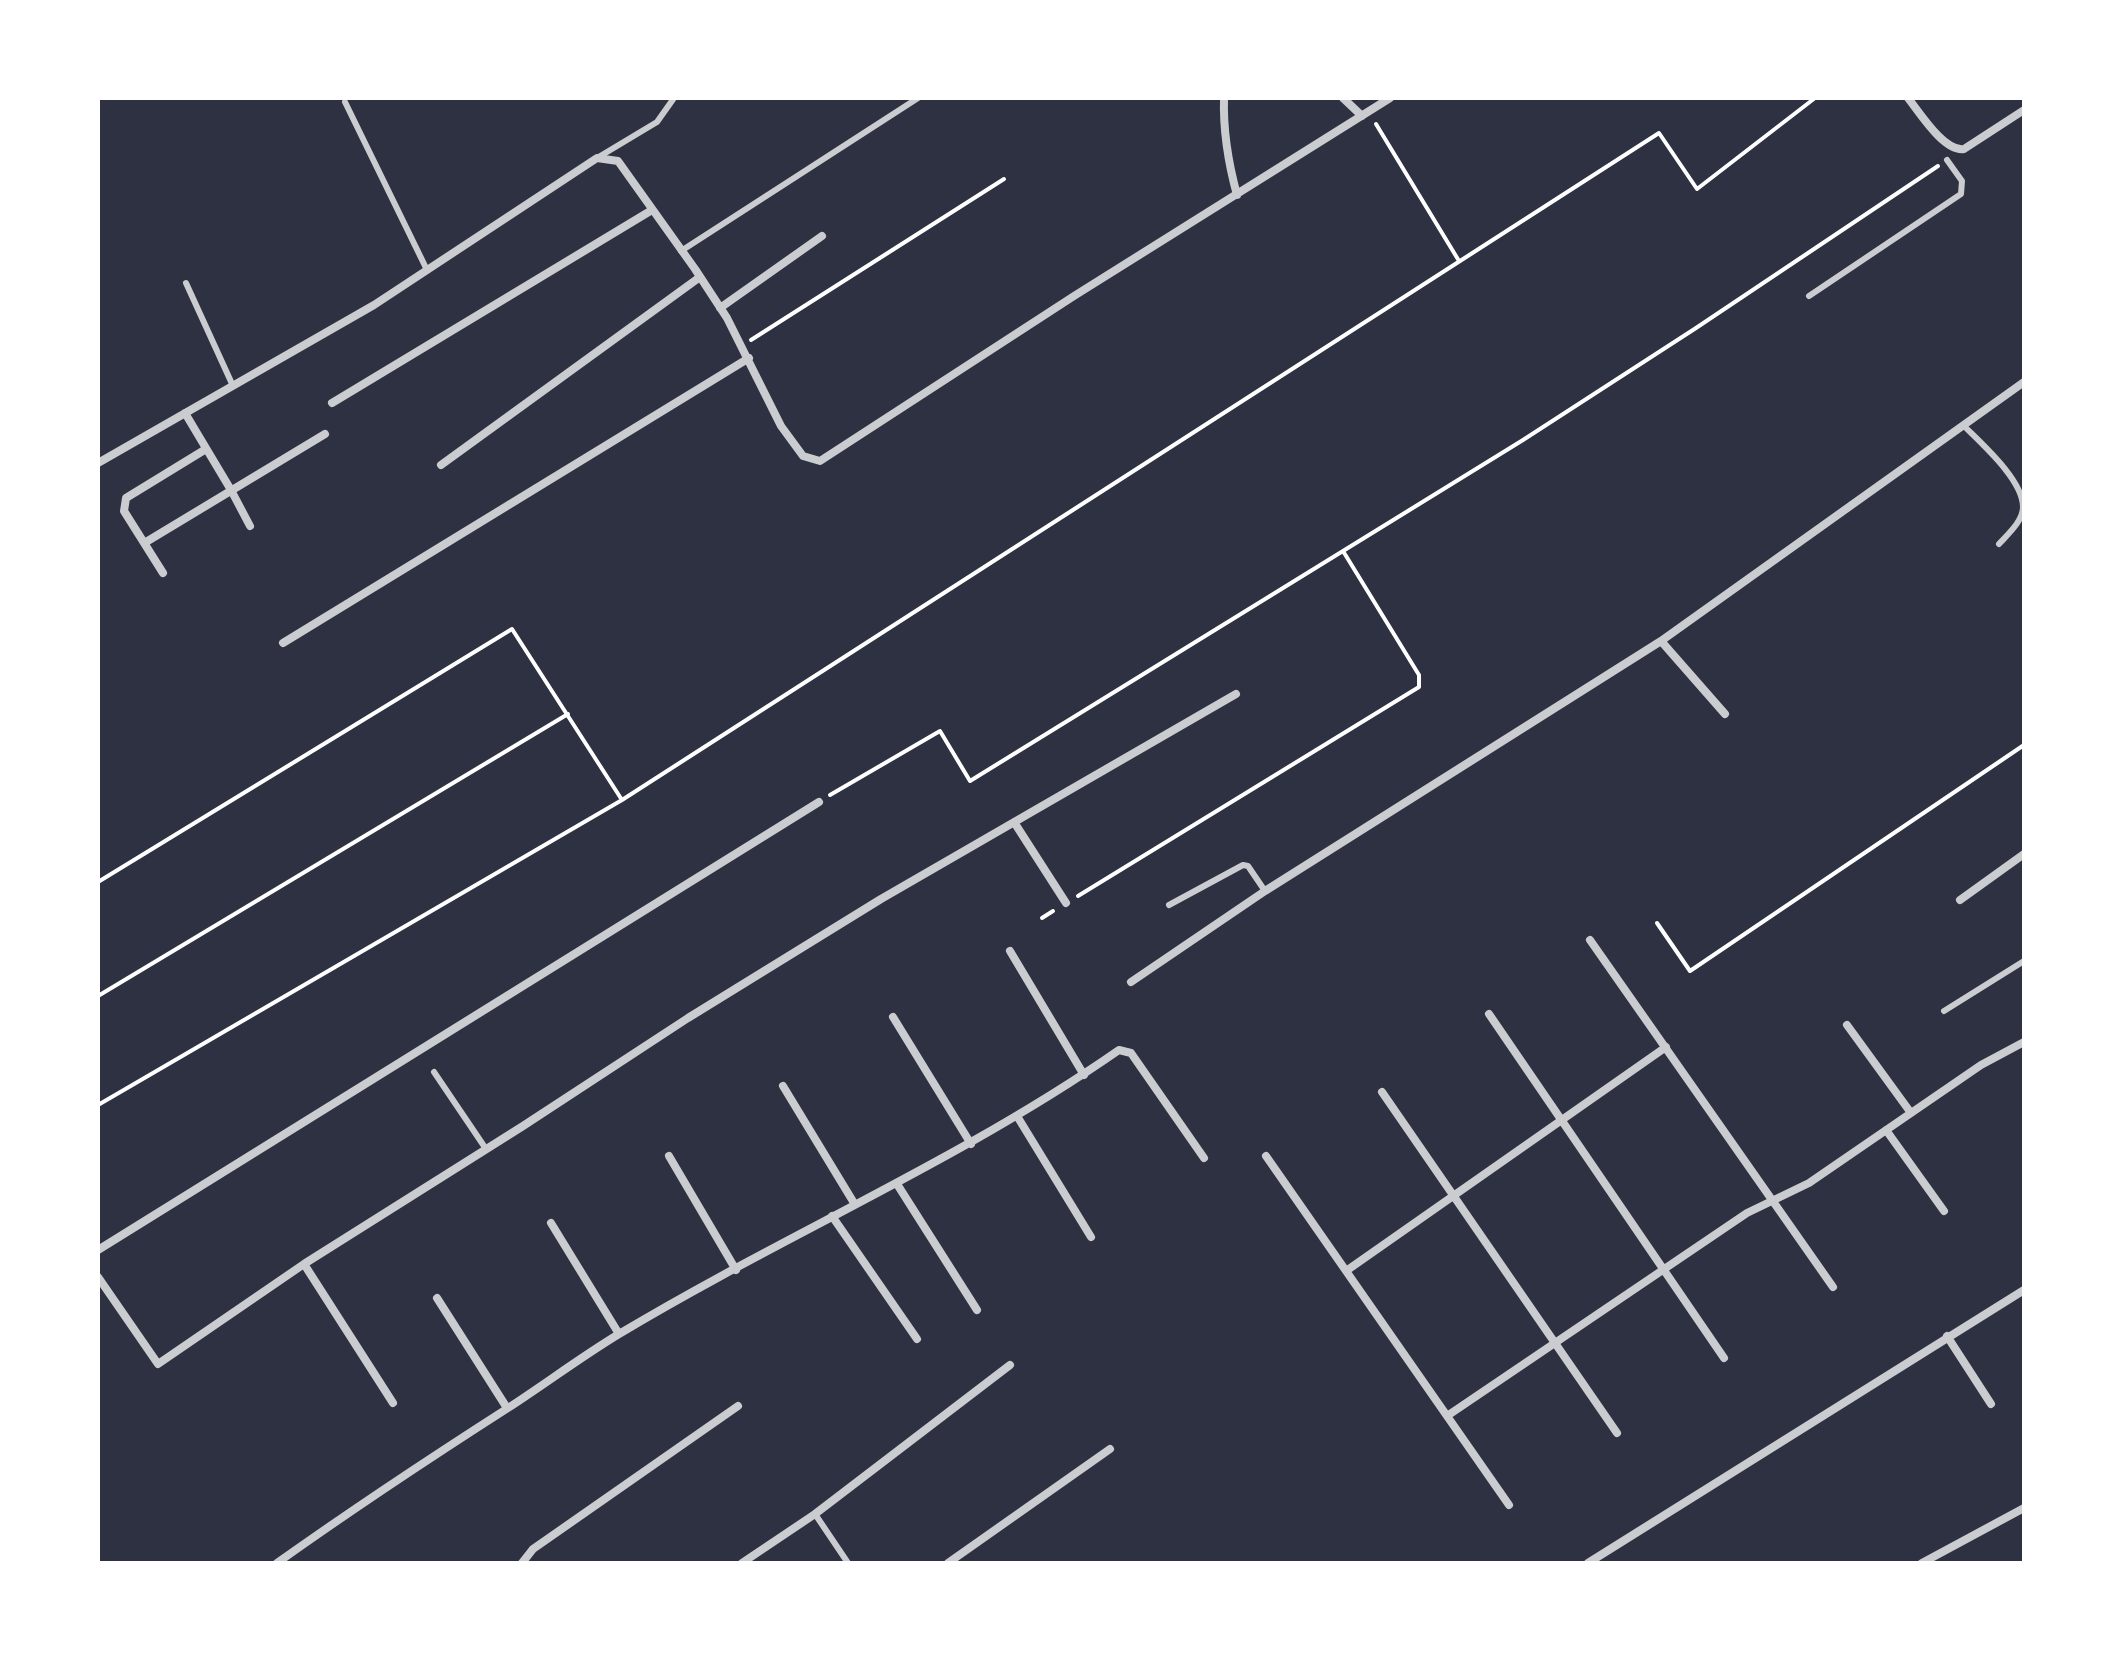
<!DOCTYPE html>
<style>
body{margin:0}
#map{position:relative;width:2122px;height:1661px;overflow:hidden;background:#2d3142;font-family:Mulish,sans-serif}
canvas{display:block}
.frame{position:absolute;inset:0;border:100px solid #fff;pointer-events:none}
</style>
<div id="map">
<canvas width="2122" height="1661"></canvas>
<div class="frame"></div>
</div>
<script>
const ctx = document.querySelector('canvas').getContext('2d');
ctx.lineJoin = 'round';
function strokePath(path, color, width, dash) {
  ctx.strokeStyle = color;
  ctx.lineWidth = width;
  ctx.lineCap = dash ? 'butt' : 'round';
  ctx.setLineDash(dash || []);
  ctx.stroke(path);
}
const path = new Path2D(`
 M1376,124l83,137
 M751,340l253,-161
 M830,795l110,-64 30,50 553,-341 173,-112 242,-162
 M98,882l414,-253 110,171
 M1078,896l341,-209v-12l-76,-124
 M1042,918l11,-7
 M1657,923l33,48 334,-226
 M98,996l470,-282
 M98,1105l524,-305 1037,-667 38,56 118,-91`);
const service = new Path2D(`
 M345,102l82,168
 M597,158l60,-36 17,-24
 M681,251l237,-153
 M186,283l47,103
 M1809,296l152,-102 1,-13 -15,-21
 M1964,426c18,18 59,54 59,81 0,14 -15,27 -24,37
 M1169,905l74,-40 5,1 17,25
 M1944,1011l80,-50
 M434,1072l52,77
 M815,1514l33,49`);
const minor = new Path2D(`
 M1224,98c-1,34 4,64 13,97
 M1343,98l19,18
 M1908,98c12,15 36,54 56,51l60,-39
 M720,308l102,-72
 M332,403l320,-193
 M185,413l46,77 19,36
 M98,463l276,-158 223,-147 21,3 77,108 32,49 54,108 22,30 17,5 254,-165 316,-198
 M441,465l259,-188
 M146,542l179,-108
 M163,573l-39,-62 2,-13 80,-49
 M1661,641l64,73
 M283,643l466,-285
 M1014,822l52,81
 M1960,900l64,-46
 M1590,940l243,347
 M1010,951l74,124
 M1131,982l134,-91 396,-250 363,-259
 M1489,1014l235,344
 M893,1017l78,127
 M1847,1025l64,88
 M783,1086l71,117
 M1382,1092l235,341
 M1017,1116l74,121
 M1886,1130l58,81
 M669,1156l67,114
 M1266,1156l243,349
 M897,1184l80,126
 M832,1216l85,123
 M551,1223l68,111
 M98,1250l721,-448
 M304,1264l89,139
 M1346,1271l320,-224
 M98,1277l60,87 146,-100 219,-138 165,-108 193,-119 355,-205
 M437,1298l70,110
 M1947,1336l44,68
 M1447,1416l300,-203 62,-30 172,-118 43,-23
 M277,1563c76,-54 153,-105 231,-155 37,-24 73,-51 111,-74 165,-99 342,-174 500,-284l12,3 73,105
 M522,1563l11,-14 205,-143
 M742,1563l73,-49 195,-149
 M948,1563l162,-114
 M1588,1563l436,-273
 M1922,1563l102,-55`);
strokePath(path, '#fff', 4);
strokePath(service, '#caccd0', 6);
strokePath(minor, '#caccd0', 8);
</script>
